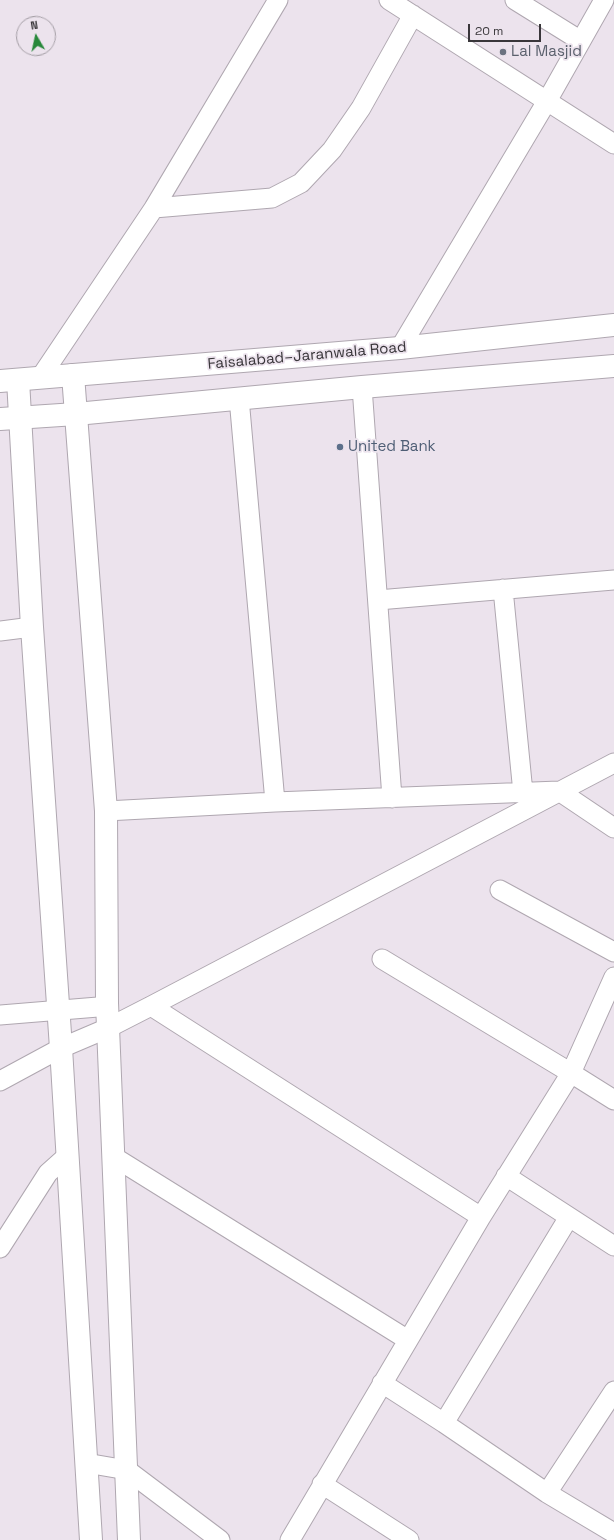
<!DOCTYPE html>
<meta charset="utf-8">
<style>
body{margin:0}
#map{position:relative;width:614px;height:1540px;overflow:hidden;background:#ece3ed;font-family:"Space Grotesk",sans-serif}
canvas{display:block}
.north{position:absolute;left:16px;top:16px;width:40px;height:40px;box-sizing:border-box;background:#ece3ed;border:1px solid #a49ea5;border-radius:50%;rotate:351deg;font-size:11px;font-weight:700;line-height:16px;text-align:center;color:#39363a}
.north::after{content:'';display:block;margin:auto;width:14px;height:18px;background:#28883b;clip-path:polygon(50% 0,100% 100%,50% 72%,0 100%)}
.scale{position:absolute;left:468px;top:24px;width:73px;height:18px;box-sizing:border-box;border:2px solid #39363a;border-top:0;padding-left:5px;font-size:12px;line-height:14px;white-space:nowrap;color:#39363a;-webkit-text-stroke:3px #ece3ed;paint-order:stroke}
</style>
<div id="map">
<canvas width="614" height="1540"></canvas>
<div class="north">N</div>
<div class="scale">20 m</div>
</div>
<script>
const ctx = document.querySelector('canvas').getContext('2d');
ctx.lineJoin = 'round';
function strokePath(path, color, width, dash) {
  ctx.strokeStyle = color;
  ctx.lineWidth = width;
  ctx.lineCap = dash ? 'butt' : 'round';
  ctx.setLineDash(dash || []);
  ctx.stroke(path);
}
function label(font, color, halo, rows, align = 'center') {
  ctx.font = font + ' "Space Grotesk",sans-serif';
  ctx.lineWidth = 3.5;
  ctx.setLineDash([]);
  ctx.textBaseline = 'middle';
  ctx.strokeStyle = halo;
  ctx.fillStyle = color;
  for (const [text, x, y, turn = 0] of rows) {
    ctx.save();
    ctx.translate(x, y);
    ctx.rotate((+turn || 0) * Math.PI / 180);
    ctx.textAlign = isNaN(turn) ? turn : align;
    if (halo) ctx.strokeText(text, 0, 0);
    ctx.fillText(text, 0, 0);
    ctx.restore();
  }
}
const street = new Path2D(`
 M389,0l225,144
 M515,0l66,41
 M154,208l118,-10 29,-15 31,-33 29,-42 52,-93
 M400,348l147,-247 57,-101
 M40,378l114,-170 124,-208
 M362,387l30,411
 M239,398l36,404
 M503,589l20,204
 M378,600l236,-20
 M0,631l32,-4
 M106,811l169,-9 284,-11 55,37
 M500,890l114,62
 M382,959l189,114 -90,144
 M614,977l-43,96 43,27
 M151,1006l330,211 -191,323
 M0,1015l98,-8 9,-4
 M0,1081l61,-33 47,-20 43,-22 463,-243
 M114,1157l294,183
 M506,1176l108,70
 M0,1248l48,-75 19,-17
 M382,1383l62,40 103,70 67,40
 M444,1423l125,-206
 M86,1463l41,7 93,70
 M322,1484l87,56
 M547,1493l67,-102`);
const secondary = new Path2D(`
 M73,375l33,436 1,192 22,537
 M18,380l14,247 29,421 30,492`);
const primary = new Path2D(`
 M0,381l400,-33 214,-23
 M0,419l76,-5 286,-27 252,-21`);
const markers = [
 [503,52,4,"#6b7280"],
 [340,447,4,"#5c6f8a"]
];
const worshipNames = [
 ["Lal Masjid",511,52]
];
const streetNames = [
 ["Faisalabad–Jaranwala Road",307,356,-5]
];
const serviceNames = [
 ["United Bank",348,447]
];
strokePath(street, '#afa7b0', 21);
strokePath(secondary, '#afa7b0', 24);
strokePath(primary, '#afa7b0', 24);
strokePath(street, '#fff', 19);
strokePath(secondary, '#fff', 22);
strokePath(primary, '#fff', 22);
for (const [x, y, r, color] of markers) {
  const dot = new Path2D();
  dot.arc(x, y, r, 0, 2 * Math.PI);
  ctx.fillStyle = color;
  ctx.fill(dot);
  strokePath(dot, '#ece3ed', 1.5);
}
label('15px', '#5b616d', '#ece3ed', worshipNames, 'left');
label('15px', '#39363a', '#ece3ed', streetNames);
label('15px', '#4e5e75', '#ece3ed', serviceNames, 'left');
</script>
